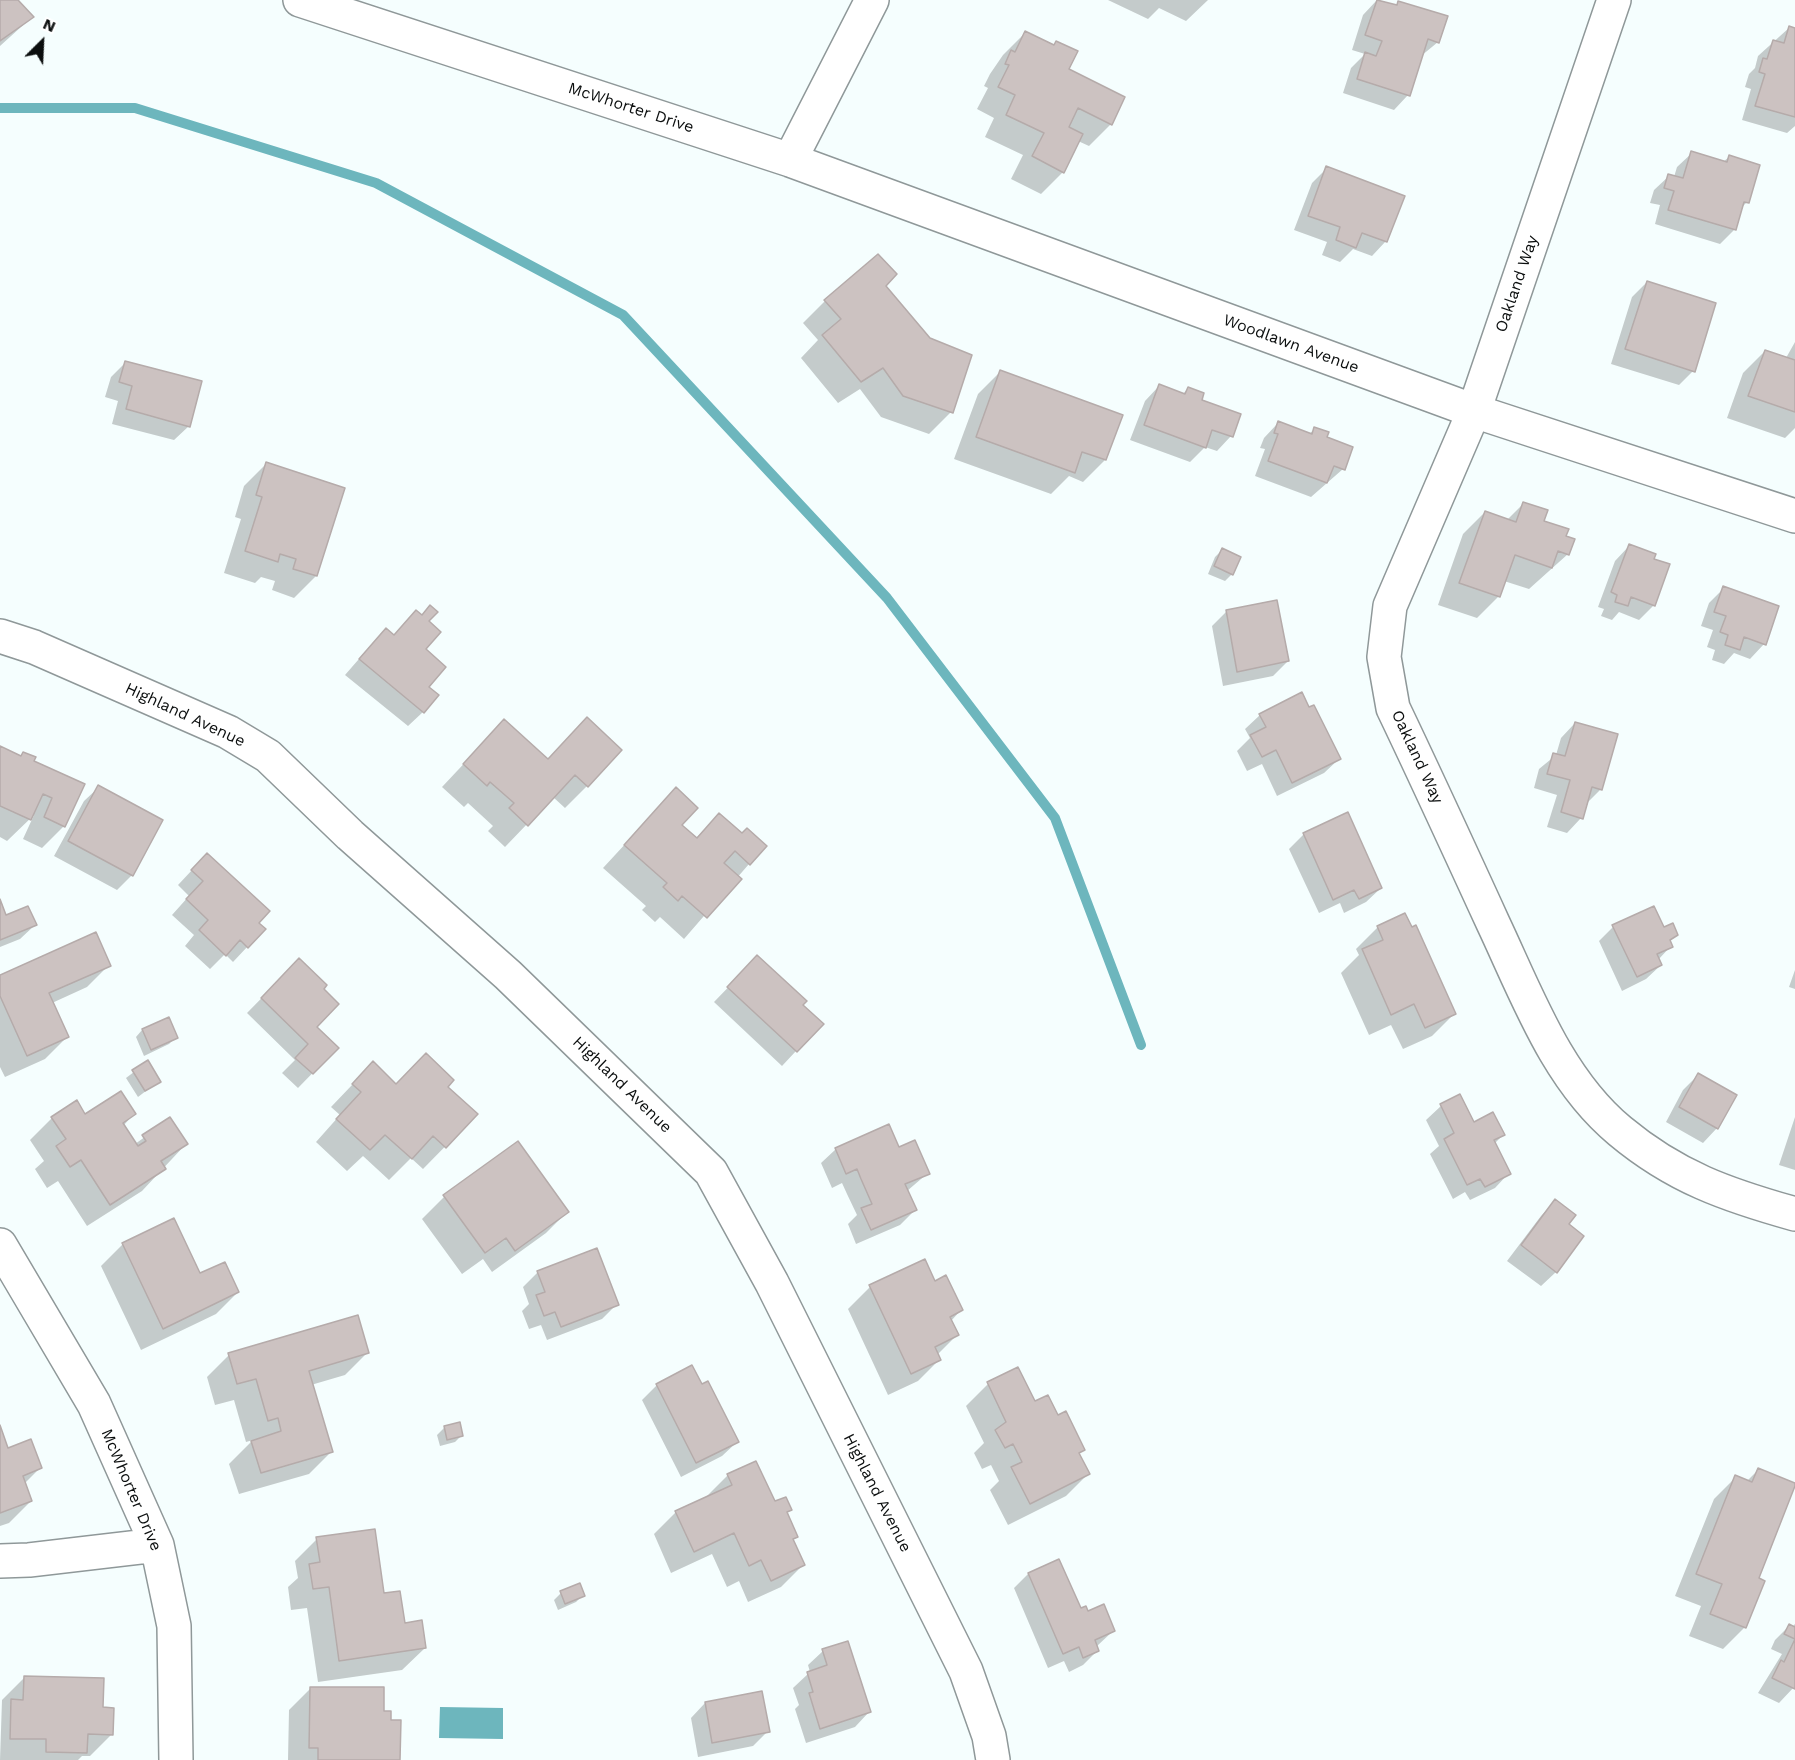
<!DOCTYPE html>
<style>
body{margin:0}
#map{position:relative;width:1795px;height:1760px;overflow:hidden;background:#f5fefe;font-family:"Work Sans",sans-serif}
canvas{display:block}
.north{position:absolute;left:12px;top:12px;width:60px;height:60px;-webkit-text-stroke:4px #fff;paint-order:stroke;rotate:24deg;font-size:16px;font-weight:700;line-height:24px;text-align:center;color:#0b0e0e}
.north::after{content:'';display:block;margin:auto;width:21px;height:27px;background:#0b0e0e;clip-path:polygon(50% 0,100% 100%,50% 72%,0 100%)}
</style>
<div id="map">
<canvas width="1795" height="1760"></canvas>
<div class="north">N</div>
</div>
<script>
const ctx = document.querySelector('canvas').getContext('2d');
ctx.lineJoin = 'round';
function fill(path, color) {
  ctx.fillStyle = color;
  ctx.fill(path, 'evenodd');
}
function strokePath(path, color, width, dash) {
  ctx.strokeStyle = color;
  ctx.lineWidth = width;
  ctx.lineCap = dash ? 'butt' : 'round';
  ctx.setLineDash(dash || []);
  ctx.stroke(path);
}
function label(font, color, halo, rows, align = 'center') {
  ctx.font = font + ' "Work Sans",sans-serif';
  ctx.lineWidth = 4.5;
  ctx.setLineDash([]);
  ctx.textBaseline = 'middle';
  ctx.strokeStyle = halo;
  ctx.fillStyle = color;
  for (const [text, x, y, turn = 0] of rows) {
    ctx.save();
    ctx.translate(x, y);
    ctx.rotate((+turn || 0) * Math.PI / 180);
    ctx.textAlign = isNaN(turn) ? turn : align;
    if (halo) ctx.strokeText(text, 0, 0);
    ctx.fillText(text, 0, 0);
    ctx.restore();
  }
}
const water = new Path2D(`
 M440,1707l63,1v31l-64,-1z`);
const shadow = new Path2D(`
 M0,0h16l16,17 -32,29z
 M1108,0h100l-22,21 -27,-13 -11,11z
 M1377,0l18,6 4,-4 39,40 -17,14 -13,39 -14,15 -51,-17 8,-25 14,-14 -13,-4 11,-35z
 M1790,27l5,2v97l-8,7 -45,-13 9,-31 -6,-2 4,-13 6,-6 3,-12z
 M1025,33l27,13 4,-3 11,27 44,54 -22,22 -11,-5 -15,31 -22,22 -30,-15 12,-24 -38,-18 9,-19 -17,-9 11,-21 -4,-2 6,-12 13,-19z
 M1692,153l31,9 6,-5 18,45 -6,6 -6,21 -15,15 -65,-20 5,-19 -10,-2 4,-13 15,-14 5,1 3,-10z
 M1327,168l59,73 -14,15 -19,-7 -13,13 -18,-7 5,-13 -33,-12 18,-47z
 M1647,282l46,89 -14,14 -68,-21 21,-67z
 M884,286l67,126 -22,22 -48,-17 -21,-28 -22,14 -37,-45 17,-18 -15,-17 22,-22z
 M1795,342v86l-10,10 -58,-20 16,-45 22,-22 21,7z
 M126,362l63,64 -15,14 -62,-16 6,-23 -13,-4 6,-20z
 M1000,372l105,88 -22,22 -14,-6 -18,18 -97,-35 24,-65z
 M1159,386l24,8 5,-6 43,48 -14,15 -12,-4 -15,15 -60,-22 15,-39z
 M1278,423l31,11 6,-5 10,9 18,31 -32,28 -56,-21 10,-27 -5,-1 4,-10z
 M266,464l50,112 -22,22 -22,-8 3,-9 -14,-4 -6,6 -31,-10 17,-54 -6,-2 9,-31z
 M1524,503l18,19 22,15 4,17 -39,35 -25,-8 -5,15 -22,22 -39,-13 25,-71 22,-22 22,8z
 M1629,546l23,14 2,45 -15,15 -20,-8 -7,8 -11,-4 3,-7 -6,-2 17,-46z
 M1222,550l10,24 -7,7 -17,-7 7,-17z
 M1724,588l40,56 -14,15 -16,-6 -10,11 -12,-4 3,-10 -8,-3 6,-17 -12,-4 8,-23z
 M1276,602l12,59 -15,15 -50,10 -11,-60 14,-14z
 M416,612l11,9 -3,28 3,38 -4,25 -15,14 -63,-51 27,-31 21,-8z
 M1260,715l79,44 -15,14 -47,23 -15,-32 -15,7 -10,-20 13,-13 -5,-9z
 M504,721l43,39 18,-19 22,45 -22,22 -12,-11 -48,50 -17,-16 5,-5 -25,-23 -4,4 -22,-20z
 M1575,723l26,66 -15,15 -5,14 -14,15 -20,-6 10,-32 -23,-7 5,-19 17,-14 5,-17z
 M0,748l19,9 4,-4 9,8 51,24 -19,41 -22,22 -19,-9 11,-24 -27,26 -7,-4z
 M99,787l33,88 -15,15 -63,-34 30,-55z
 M676,789l4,36 15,14 24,-24 30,49 -65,75 -24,-22 -5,5 -13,-12 4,-4 -43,-38z
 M1347,814l34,74 -15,14 -22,11 -4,-10 -21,10 -30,-64 15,-15z
 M193,869l71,60 -31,33 -8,-8 -15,15 -25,-23 9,-11 -22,-20 17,-19 -11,-11z
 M0,903l5,13 30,9 -15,14 -20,8z
 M1378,927l76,87 -22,22 -29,13 -12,-24 -22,10 -28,-62 18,-18 -3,-6z
 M1613,927l50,2 14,6 -8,7 2,4 -13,14 3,5 -15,14 -24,12 -23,-50z
 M299,960l22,29 -6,38 22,21 -39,40 -16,-15 13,-13 -48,-47z
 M109,965l-22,22 -35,16 15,34 -22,22 -40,18 -5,-10v-90z
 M1795,970v19l-6,-2z
 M743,972l53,79 -14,15 -68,-64z
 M142,1030l34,7 -7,7 -25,12 -8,-19z
 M147,1062l12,19 -21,16 -12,-19z
 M373,1063l23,22 50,2 30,28 -53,54 -12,-11 -22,22 -26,-24 -16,15 -31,-29 24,-27 -9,-8z
 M1698,1075l19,53 -14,15 -37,-21 17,-32z
 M1441,1106l33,18 29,11 -9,9 15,29 -14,15 -25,12 -5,-8 -12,7 -23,-45 9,-8 -13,-26z
 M134,1114l-11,12 12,18 35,-25 16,25 -44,47 -55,35 -29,-45 -11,7 -12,-19 9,-8 -14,-21 22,-22z
 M1795,1117v53l-16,-5z
 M836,1149h62l30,24 -21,18 8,19 -15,15 -44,19 -8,-20 9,-9 -10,-21 -5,-11 -10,5 -11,-25z
 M444,1197l124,14 -22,22 -54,39 -9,-13 -21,15 -40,-55z
 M1555,1201l12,24 -11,47 -15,14 -34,-25 34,-45z
 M123,1244l76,31 39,17 -22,22 -75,36 -40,-84z
 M924,1261l10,21 27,28 -10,11 6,14 -20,20 3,4 -22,22 -30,14 -40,-86 22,-22z
 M538,1272l79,32 -15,15 -55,21 -6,-15 -12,4 -7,-18 7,-7 -6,-17z
 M367,1353l-22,22 -34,10 20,67 -22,22 -70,20 -10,-30 24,-24 -7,2 -12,-42 -19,5 -8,-28 22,-22z
 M1017,1369l17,34 23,14 26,33 -5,5 10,19 -22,22 -58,29 -18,-35 9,-9 -8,-16 -9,4 -8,-16 10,-10 -18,-37 22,-22z
 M657,1385l80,57 -15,14 -41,21 -39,-77z
 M444,1428l18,7 -7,7 -15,4 -3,-11z
 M0,1430l7,20 33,18 -16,16 7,17 -22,22 -9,3z
 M1758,1470l-1,109 -12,48 -22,22 -34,-13 12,-30 -26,-10 39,-97 22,-22 11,4z
 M728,1475l46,28 16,6 -4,4 11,24 -5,4 11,24 -22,22 -33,15 -9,-21 -12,6 -15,-33 -41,19 -17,-39 22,-22 30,-15z
 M317,1539l66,56 20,30 22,23 -23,22 -84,12 -11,-74 -16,2 -3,-23 10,-9 -3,-17z
 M1028,1574l85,57 -17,16 1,4 -14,14 -14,7 -5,-11 -16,7 -34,-80z
 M561,1593l22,2 -7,7 -18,8 -4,-10z
 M1795,1624v62l-16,17 -21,-10 24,-39 -11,-5 4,-9 14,-14 3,1z
 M823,1651l46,61 -14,15 -49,16 -11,-34 4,-4 -6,-17 17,-16 -2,-7z
 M24,1678l78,31 10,25 -22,22h-8l-4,4h-78l2,-60z
 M311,1688l71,25 8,9 9,38h-111l1,-50z
 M705,1703l63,28 -15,15 -55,11 -7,-39z`);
const stream = new Path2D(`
 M0,108h135l241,75 247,132 264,283 168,220 86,227`);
const building = new Path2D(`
 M0,0h18l16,17 -34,24z
 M1377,0l20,5 1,-4 50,15 -9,27 -11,-4 -18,57 -53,-17 8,-27 11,4 6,-15 -17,-6z
 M1789,26l6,2v89l-40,-11 10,-32 -6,-2 4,-14 4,1 6,-19 11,3z
 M1025,31l29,14 2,-4 22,10 -9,18 56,28 -13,28 -34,-17 -9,19 14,7 -19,39 -32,-17 12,-23 -38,-18 9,-20 -17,-8 11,-22 -4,-1 6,-14 4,2z
 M1691,151l36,11 2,-7 31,10 -11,38 -5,-1 -8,28 -68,-20 6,-19 -10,-3 4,-14 15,4z
 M1326,166l79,30 -18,46 -25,-9 -6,15 -20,-8 4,-13 -32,-11z
 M878,254l19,20 -11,12 44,52 42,17 -19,58 -50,-17 -20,-28 -22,14 -39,-47 19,-16 -17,-19z
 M1647,281l69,22 -21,69 -70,-23z
 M1765,350l30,10v52l-47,-16z
 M125,361l77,20 -12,46 -64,-18 6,-23 -13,-4z
 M1000,370l123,45 -17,45 -24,-8 -7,21 -99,-36z
 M1159,384l26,10 3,-7 16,6 -2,7 39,14 -8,23 -21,-7 -6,18 -62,-23z
 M1278,421l34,13 2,-7 15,5 -2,5 26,10 -8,23 -11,-4 -7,17 -59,-22 10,-27 -4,-1z
 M266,462l79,26 -28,88 -24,-7 3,-10 -16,-5 -2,8 -33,-11 17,-54 -6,-2z
 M1523,502l25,8 -4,11 25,8 -3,7 9,3 -6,16 -11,-4 -6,17 -37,-13 -15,42 -41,-14 26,-72 31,11z
 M1629,544l27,10 -2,5 16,5 -15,42 -24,-9 -3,9 -13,-4 2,-7 -6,-3z
 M1222,548l19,9 -8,18 -19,-9z
 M1723,586l56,20 -13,39 -22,-8 -4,13 -15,-5 3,-10 -8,-3 6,-16 -12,-4z
 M1277,600l12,61 -52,11 -11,-62z
 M430,605l8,7 -9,9 12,11 -15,17 20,18 -17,20 10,8 -15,18 -65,-54 27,-31 8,7 22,-25 6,5z
 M1302,692l7,15 5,-2 27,54 -49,24 -16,-33 -14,7 -12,-22 16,-8 -7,-13z
 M587,717l35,33 -34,37 -13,-12 -47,51 -19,-18 5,-5 -24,-21 -3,4 -24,-22 41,-45 44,40z
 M1575,722l43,12 -16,56 -10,-3 -9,32 -22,-7 9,-32 -23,-6 6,-21 12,3z
 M0,746l21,10 2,-4 13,5 -2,4 51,23 -20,43 -21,-10 8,-19 -9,-4 -12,26 -31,-14z
 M98,785l65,35 -30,56 -65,-35z
 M676,787l22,21 -16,17 15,13 22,-25 23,20 5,-5 20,18 -17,19 -15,-14 -11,12 18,16 -35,39 -25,-22 -4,5 -15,-14 4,-4 -43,-38z
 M1348,812l34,76 -23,11 -5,-9 -21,10 -30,-67z
 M207,853l63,58 -11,12 7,6 -18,19 -8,-8 -14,16 -27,-26 9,-10 -22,-21 17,-18 -12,-11z
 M0,899l6,16 22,-9 9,19 -37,15z
 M1654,906l10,21 9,-4 5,12 -8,5 3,7 -16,7 5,11 -25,12 -25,-52z
 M1405,913l7,14 4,-2 40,89 -31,14 -11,-24 -23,11 -29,-66 21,-9 -6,-14z
 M96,932l15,34 -62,27 20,44 -42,19 -27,-60v-21z
 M757,955l50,46 -4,4 21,19 -27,28 -70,-65z
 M299,958l28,27 -3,4 15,15 -22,23 22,21 -26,26 -18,-16 13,-14 -47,-46z
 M169,1017l9,21 -27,12 -9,-21z
 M426,1053l28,27 -6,7 30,27 -32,34 -13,-12 -21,23 -27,-24 -15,15 -34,-31 25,-27 -9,-8 21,-23 23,23z
 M148,1060l13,22 -16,9 -13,-21z
 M1698,1073l39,22 -19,34 -39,-22z
 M121,1091l15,23 -13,9 15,23 8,-5 -4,-6 28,-18 18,27 -27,17 5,8 -56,36 -29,-45 -11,7 -14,-21 10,-7 -15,-22 26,-17 8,14z
 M1460,1094l14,28 19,-10 12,23 -11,5 17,34 -26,13 -5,-8 -13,6 -23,-46 10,-6 -14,-29z
 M889,1124l10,23 16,-7 15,34 -25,10 12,26 -46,20 -10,-22 11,-4 -11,-25 -4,-10 -11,5 -11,-26z
 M518,1141l51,71 -54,39 -9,-13 -21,15 -42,-58z
 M1555,1199l21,16 -7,9 15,12 -27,37 -36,-28z
 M174,1218l26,55 25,-11 14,30 -76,37 -41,-86z
 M597,1248l22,57 -58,22 -6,-15 -11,4 -8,-21 9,-3 -8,-21z
 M925,1259l10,22 11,-6 17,35 -13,7 9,18 -24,12 6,13 -30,14 -42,-89z
 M358,1315l11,38 -60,18 24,81 -72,21 -10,-32 30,-10 -3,-13 -10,3 -12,-42 -19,5 -9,-31z
 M692,1365l10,19 6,-3 31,61 -43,21 -40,-79z
 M1018,1367l17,34 13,-6 10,20 8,-4 19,39 -6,3 11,21 -60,30 -19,-37 11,-5 -9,-18 -8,4 -10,-18 11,-8 -19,-40z
 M460,1422l3,14 -16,4 -3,-14z
 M0,1425l8,23 23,-9 11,29 -19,8 9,25 -32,12z
 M756,1461l19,40 11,-4 6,13 -5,2 11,25 -5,2 12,26 -34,16 -10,-21 -12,6 -15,-33 -40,19 -19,-41 57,-26 -5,-11z
 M1758,1468l37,15v3l-36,92 6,3 -19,47 -36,-14 12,-30 -26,-10 39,-99 17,7z
 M375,1529l9,64 16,-2 5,32 17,-3 4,28 -87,13 -10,-74 -16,2 -4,-25 11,-2 -4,-25z
 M1059,1559l22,49 5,-2 2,5 16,-7 11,27 -20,9 4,11 -16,7 -4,-11 -16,7 -35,-81z
 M580,1583l5,13 -20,8 -5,-13z
 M1789,1624l6,3v12l-11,-5z
 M1795,1639v50l-23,-11 9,-18 3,2z
 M848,1641l23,71 -51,17 -11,-36 4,-1 -6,-20 20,-7 -5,-16z
 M24,1676l80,2 -1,29 11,1 -1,27 -25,-1 -1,19 -41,-1v-13h-36l1,-40 12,1z
 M310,1687h74v24h7v9h10l-1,40h-82v-12h-9z
 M762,1691l8,41 -58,11 -7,-41z`);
const minor = new Path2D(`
 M300,0l490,160 684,251 321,105
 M1614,0l-140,411 -84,195 -6,51 9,51c34,71 67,143 100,215 34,72 64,156 127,208 55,46 107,64 175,83
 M790,160l82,-160
 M0,636l34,11 194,85 40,24 82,79 158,140 203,197 61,111 194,388 23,65 4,24
 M0,1245l94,159 63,141 17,81 2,134
 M0,1561l29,-1 128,-15`);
const streetNames = [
 ["McWhorter Drive",631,108,18],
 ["Oakland Way",1517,284,-71],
 ["Woodlawn Avenue",1291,344,20],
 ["Highland Avenue",185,715,25],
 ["Oakland Way",1417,757,65],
 ["Highland Avenue",622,1085,44],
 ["McWhorter Drive",131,1490,67],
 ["Highland Avenue",877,1493,63]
];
fill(water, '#6db6bd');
fill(shadow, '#0003');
strokePath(stream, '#6db6bd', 10);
fill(building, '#ccc2c1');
strokePath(building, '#b5abaa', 1.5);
strokePath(minor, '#8f9899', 36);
strokePath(minor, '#fff', 33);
label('16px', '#0b0e0e', '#fff', streetNames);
</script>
